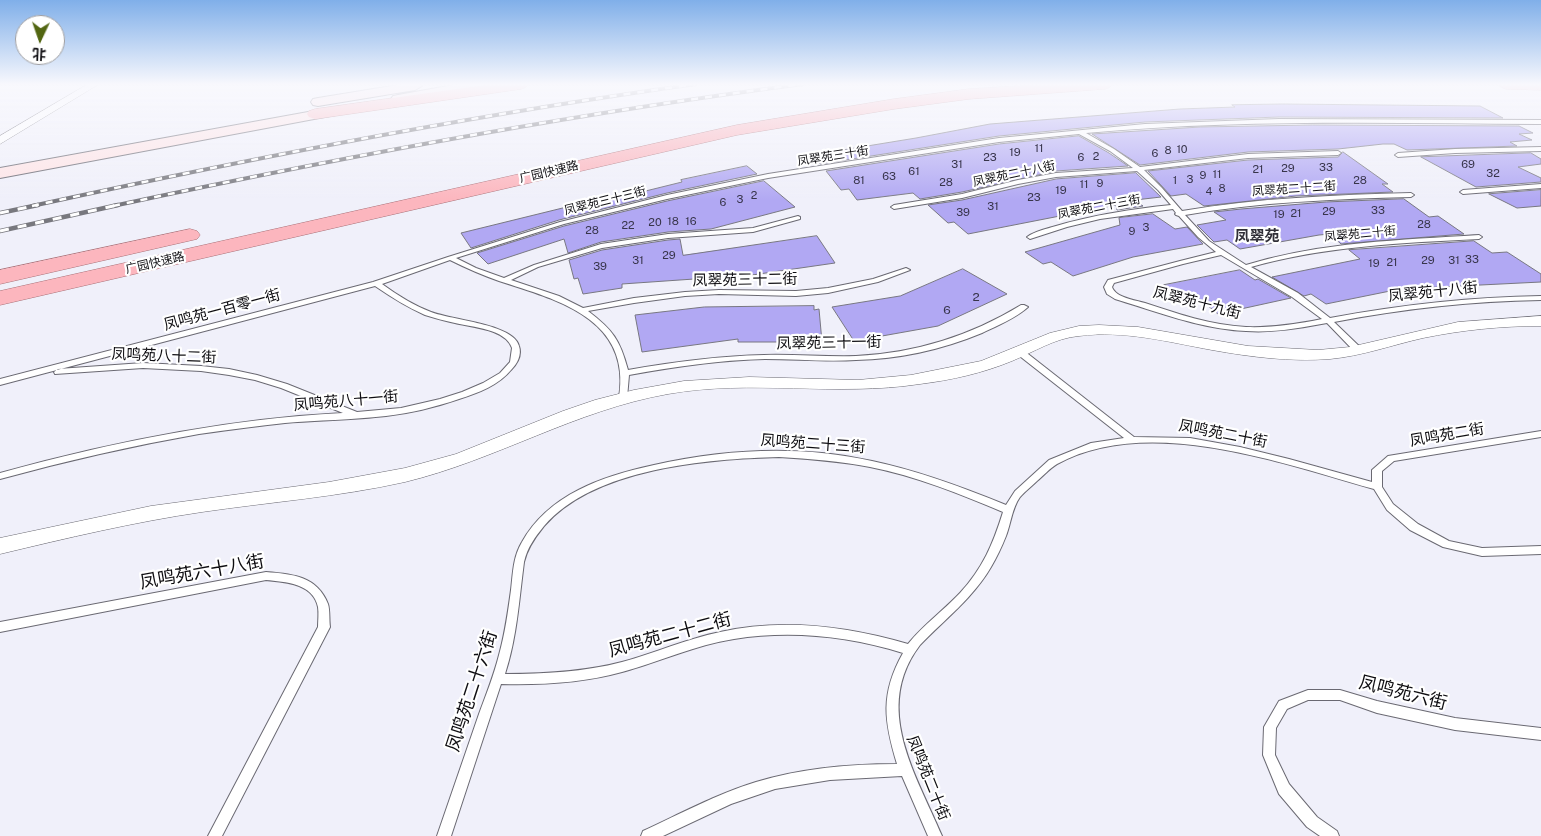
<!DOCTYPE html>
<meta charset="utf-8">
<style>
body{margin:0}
#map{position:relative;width:1541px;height:836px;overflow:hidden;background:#f0f0fa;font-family:"Public Sans","Noto Sans SC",sans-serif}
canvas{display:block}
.north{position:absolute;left:15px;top:15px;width:50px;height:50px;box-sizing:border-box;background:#fff;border:1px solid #9f9ea0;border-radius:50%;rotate:183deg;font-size:14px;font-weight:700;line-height:20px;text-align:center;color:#0e0d11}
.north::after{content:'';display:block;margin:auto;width:18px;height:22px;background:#526612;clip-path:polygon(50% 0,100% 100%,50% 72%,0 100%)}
</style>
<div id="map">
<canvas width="1541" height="836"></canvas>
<div class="north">北</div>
</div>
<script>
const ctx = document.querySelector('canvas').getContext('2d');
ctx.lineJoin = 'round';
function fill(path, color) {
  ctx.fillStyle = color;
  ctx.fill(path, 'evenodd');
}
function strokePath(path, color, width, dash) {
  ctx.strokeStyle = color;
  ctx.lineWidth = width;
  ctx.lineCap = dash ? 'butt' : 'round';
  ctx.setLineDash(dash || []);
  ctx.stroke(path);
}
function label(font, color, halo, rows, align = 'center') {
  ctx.font = font + ' "Public Sans","Noto Sans SC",sans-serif';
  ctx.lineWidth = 4.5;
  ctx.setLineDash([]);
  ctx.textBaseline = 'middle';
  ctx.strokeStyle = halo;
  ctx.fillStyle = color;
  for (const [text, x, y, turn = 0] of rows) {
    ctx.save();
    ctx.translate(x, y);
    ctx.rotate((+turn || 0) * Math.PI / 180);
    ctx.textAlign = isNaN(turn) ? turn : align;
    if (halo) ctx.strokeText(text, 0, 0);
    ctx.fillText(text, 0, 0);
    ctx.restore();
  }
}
const building = new Path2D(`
 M1283,104l197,2 23,12 -224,-1 -134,5 -146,14 -179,28 -8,-9 104,-17 74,-14 190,-15 55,-2 -3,-2z
 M1313,125l206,1 14,7 -14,1 13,6 -22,2 7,4 -110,4 -13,-6h-11l-45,5 -90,3 -108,13 -48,-31 108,-7z
 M1079,136l30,17 19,13 -72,5 -94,21 -42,7 -7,-6 -56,7 -8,-11 -8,1 -15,-19 173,-27z
 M1343,152l45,32h-6l11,8 -97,4 -92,10 -18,-12 -15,2 -23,-25 100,-11 90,-3z
 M1531,153l10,6v5l-23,3 23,11v4l-65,5 -55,-30z
 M747,166l10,8 -90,19 -108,27 -88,28 -10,-15 126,-31 2,3 93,-23 -1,-2z
 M1136,173l25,24 -26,3 8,6 -26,4 -1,-5 -148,29 -14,-12 -6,1 -20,-18 34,-5 94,-21z
 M764,181l31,26 -84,22 -43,3 -67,10 -33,11 -4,-14 -76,25 -11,-11 87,-27 103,-25z
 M1541,190v16l-24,2 -28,-14z
 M1404,199l25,18 9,-1 26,18 -123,10 -11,-10 -11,1 -79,14 -13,-9 -13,2 -17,-17 29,-5 -12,-8 27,-3 85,-7z
 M1153,214l22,15 12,-2 16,17 -70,13 -60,19 -22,-14 -8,2 -18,-12 95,-27 -1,-7z
 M817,236l18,27 -83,12 -130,9v4l-39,6 -5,-16 -4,1 -5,-19 33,-10 66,-10 12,-1 3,16z
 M1474,241l18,12 15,-1 34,22v8l-141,7 -74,15 -15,-10 -7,2 -32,-19 88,-18 -11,-9z
 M963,269l44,25 -69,32 -84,15 -22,-34 68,-11z
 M1240,270l15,10 3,-1 33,19 -73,16 -22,-18 -13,3 -19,-14z
 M814,306v4l5,-1 3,33h-84v-3l-96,13 -7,-37 69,-8z`);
const service = new Path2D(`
 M1279,119l262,1v4c-152,-1 -304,-5 -455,9l28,16 26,18 108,-13 90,-3 3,2 -3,2 -90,3 -104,12 18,18 20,23c76,-13 152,-16 229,-18l3,2 -3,2c-76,2 -151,5 -226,18l24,26 37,24c76,-23 154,-25 233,-30l3,2 -3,2c-77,4 -154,7 -228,28l47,26 32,25c70,-13 140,-21 211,-22v4c-70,1 -139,9 -207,22l27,26 1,2 -1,2h-6l-28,-29c-27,5 -54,10 -81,8 -45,-2 -88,-19 -131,-32l-8,-5 -3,-7 4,-7 72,-19 36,-9 -18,-15 -19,-21 -3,-1 -1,-1 1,-1 -3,-4 -73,10 -33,8 -37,12 -3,-2c8,-6 19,-8 29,-11 37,-11 76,-17 115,-21l-13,-15 -21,-19 -81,6 -38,7 -56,14 -68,11 -3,-2 3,-2 68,-11 56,-14 38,-7 77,-5 -23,-17 -31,-17 -80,8 -231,36 -101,21 -103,25 -108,34 20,10 28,10 30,-13 67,-21 67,-10 85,-6 45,-12 2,1v2l-47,13 -85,6 -66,10 -64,19 -27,13 48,16 24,12 51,-10 51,-6 34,-2 77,1 32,-3 45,-9 33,-11 4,2 -32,12 -50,11 -32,3 -77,-2 -34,2 -51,7 -46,8c25,19 32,29 40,59 45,-8 90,-14 136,-15 31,-1 61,2 92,1 60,-3 114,-20 165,-51h3l4,2c-12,11 -31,19 -46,26 -41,17 -83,26 -126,27 -30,2 -61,-1 -91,-1 -46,1 -92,8 -136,16l-2,23 -4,3 -4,-3c13,-79 -61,-98 -120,-117 -17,-6 -33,-13 -49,-21l-68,24c15,11 31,21 49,28 20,8 83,12 88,34 3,9 -2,18 -8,24 -12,15 -33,23 -52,29 -23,8 -48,14 -73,17 -34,4 -68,4 -101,7 -29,3 -58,7 -86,11 -68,12 -133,27 -199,45v-6c112,-31 226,-54 343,-60l-62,-25 -26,-8 -26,-5 -28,-4 -58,-3 -88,6 -1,-2 4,-3 85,-6 58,3 28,3 28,6 30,9 70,28 44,-4 39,-9 22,-7 21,-9 17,-10 10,-11 2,-14c-6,-19 -40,-21 -57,-25 -10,-2 -20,-5 -30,-8 -18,-8 -34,-18 -50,-29l-375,99v-6l373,-97 75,-25 112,-35 107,-27 101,-21 231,-36 146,-14zM1221,255l71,42 30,22c-25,5 -50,9 -76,8 -35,-2 -68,-13 -101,-24 -10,-3 -29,-5 -33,-16l2,-4 69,-19z
 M1541,147v4l-86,2 -57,4 -3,-2 3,-2 57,-4z
 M1541,184v4l-78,6 -3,-2 3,-2z
 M1017,350h6l111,87 56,1 50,9 49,12 83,23v-12l16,-14 153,-25v6l-147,24 -12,10v16l11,17 25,20 31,17 33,7 59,-2v8l-59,2 -39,-9 -33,-17 -23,-20 -13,-21c-93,-26 -226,-75 -317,-25 -7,4 -14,12 -20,17 -5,5 -12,10 -17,16 -8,11 -9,26 -14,39 -4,10 -9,21 -15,31 -18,31 -46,52 -71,78 -48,63 -4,129 22,191h-14l-26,-60 -72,4 -55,9 -44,15 -68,32h-22l2,-5c37,-17 74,-37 113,-49 46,-14 94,-18 141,-18 -13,-43 -17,-70 6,-111 -55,-17 -112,-23 -169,-14 -39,6 -75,23 -112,33 -40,11 -80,13 -121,12l-50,152h-14c14,-41 28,-81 42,-122 7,-19 15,-39 20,-59 6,-21 9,-43 12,-65 2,-17 2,-33 11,-48 27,-48 81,-66 132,-77 72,-16 146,-20 218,-4 47,10 90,26 134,44l9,-14 34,-31 42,-17 33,-5 -107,-84 -1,-2zM779,457c31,2 61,4 91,10 46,9 90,27 133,45 -10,32 -20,56 -43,81 -17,18 -37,32 -52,51 -62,-18 -125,-26 -188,-12 -34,7 -65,21 -98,30 -38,10 -78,12 -117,12 12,-37 14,-74 19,-112 3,-14 11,-25 20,-36 50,-58 163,-67 235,-69z
 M266,572c26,2 51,4 62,32 2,6 1,16 2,23l-108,209h-14l110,-209c0,-6 1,-14 0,-20 -5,-24 -33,-25 -52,-27l-266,52v-10z
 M1308,690h32l37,11 78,17 86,10v12l-86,-10 -78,-17 -37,-13h-32l-21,9 -11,19 -1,27 14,29 28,33 20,14 2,5h-19l-13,-9 -28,-33 -16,-39 1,-28 15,-26z`);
const minor = new Path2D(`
 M88,84h11l-99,60v-8z
 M1541,316v10c-40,0 -79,4 -118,12 -31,7 -61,18 -93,21 -39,3 -79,-2 -118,-9 -44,-8 -88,-20 -133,-14 -24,2 -45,16 -67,25 -29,12 -60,19 -92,23 -84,13 -169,-5 -252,10 -92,16 -172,66 -263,88 -67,15 -135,20 -203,30 -68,10 -135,26 -202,42v-16l151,-32 178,-24 76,-14 51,-14 107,-43 32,-11 39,-10 50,-9 65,-4 109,3 53,-5 70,-14 69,-28 29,-7 20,-1 39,2 110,19 70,4 32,-3 108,-25z`);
const secondary = new Path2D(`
 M404,84h16l2,2 -7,4 -97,16 -5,-1 -2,-3 2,-3 5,-1z
 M459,84h27l-7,4 -81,15 -5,-1 -2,-3 2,-3 5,-1z
 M341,106l5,1 2,3 -2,3 -346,65v-10z`);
const trunk = new Path2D(`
 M492,84h37l-3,3 -5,2 -206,30 -6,-2 -2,-3 2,-3 6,-2z
 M1048,84h65l-3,3 -5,2 -136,10 -75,10 -157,26 -737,170v-14l737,-166 157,-26 75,-10z
 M1499,84h42v6l-35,-1 -5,-2z
 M190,229l7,2 3,4 -3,4 -197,45v-14z`);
const railFar1 = new Path2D(`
 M32,206c220,-48 441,-91 664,-122
 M113,206c229,-49 458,-92 690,-122`);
const rail = new Path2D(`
 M0,213l38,-8
 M0,231l118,-26`);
const farNumbernames = [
 ["11",1039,149],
 ["10",1182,150],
 ["8",1168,151],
 ["19",1015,153],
 ["6",1155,154],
 ["2",1096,157],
 ["23",990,158],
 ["6",1081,158],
 ["31",957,165],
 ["69",1468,165],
 ["33",1326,168],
 ["29",1288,169],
 ["21",1258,170],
 ["61",914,172],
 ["32",1493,174],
 ["11",1217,175],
 ["9",1203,176],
 ["63",889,177],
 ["3",1190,180],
 ["81",859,181],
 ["1",1175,181],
 ["28",1360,181],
 ["28",946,183],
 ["9",1100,184],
 ["11",1084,185],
 ["8",1222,189],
 ["19",1061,191],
 ["4",1209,192],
 ["2",754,196],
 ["23",1034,198],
 ["3",740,200],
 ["6",723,203],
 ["31",993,207],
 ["33",1378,211],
 ["29",1329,212],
 ["39",963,213],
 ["21",1296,214],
 ["19",1279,215],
 ["18",673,222],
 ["16",691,222],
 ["20",655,223],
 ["28",1424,225],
 ["22",628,226],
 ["3",1146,228],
 ["28",592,231],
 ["9",1132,232],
 ["29",669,256],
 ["33",1472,260],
 ["31",638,261],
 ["29",1428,261],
 ["31",1454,261],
 ["21",1392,263],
 ["19",1374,264],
 ["39",600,267]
];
const farStreetnames = [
 ["凤翠苑三十街",833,156,-9],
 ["广园快速路",549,172,-13],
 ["凤翠苑二十八街",1014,174,-12],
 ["凤翠苑二十二街",1294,189,-4],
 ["凤翠苑三十三街",605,201,-14],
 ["凤翠苑二十三街",1099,207,-11],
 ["凤翠苑二十街",1360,234,-5],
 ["广园快速路",155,263,-13]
];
const numberNames = [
 ["2",976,297],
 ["6",947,310]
];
const farQuarternames = [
 ["凤翠苑",1257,236]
];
const streetNames = [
 ["凤翠苑三十二街",745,280,-1],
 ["凤翠苑十八街",1433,292,-6],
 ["凤翠苑十九街",1197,303,14],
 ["凤鸣苑一百零一街",222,310,-15],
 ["凤翠苑三十一街",829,343,-1],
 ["凤鸣苑八十二街",164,356,2],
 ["凤鸣苑八十一街",346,401,-5],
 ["凤鸣苑二十街",1223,434,11],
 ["凤鸣苑二街",1447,435,-10],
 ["凤鸣苑二十三街",813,444,4],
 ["凤鸣苑二十街",928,778,68]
];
const nearStreetnames = [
 ["凤鸣苑六十八街",202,572,-10],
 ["凤鸣苑二十二街",670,635,-15],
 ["凤鸣苑二十六街",472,691,-72],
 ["凤鸣苑六街",1403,693,14]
];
fill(building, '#b1a8f3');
strokePath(building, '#787781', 1);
strokePath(service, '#6a6972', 2);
strokePath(minor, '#6a6972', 1);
strokePath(secondary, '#6a6972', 2);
strokePath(trunk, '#a96f76', 1);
fill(service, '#fff');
fill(minor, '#fff');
fill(secondary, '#fee4e6');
fill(trunk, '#fcb6be');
strokePath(railFar1, '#78787e', 4);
strokePath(rail, '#78787e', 4.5);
strokePath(railFar1, '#fff', 2.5, [7]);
strokePath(rail, '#fff', 3, [9]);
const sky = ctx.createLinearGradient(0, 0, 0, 201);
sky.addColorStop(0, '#80afe9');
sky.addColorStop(0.42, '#f8f8fd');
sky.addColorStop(1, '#f8f8fd00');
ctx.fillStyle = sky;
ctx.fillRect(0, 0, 1541, 201);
label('11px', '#37344a', null, farNumbernames);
label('12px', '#0e0d11', '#fff', farStreetnames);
label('12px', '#37344a', null, numberNames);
label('bold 15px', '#302f37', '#fff', farQuarternames);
label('15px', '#0e0d11', '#fff', streetNames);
label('18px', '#0e0d11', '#fff', nearStreetnames);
</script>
